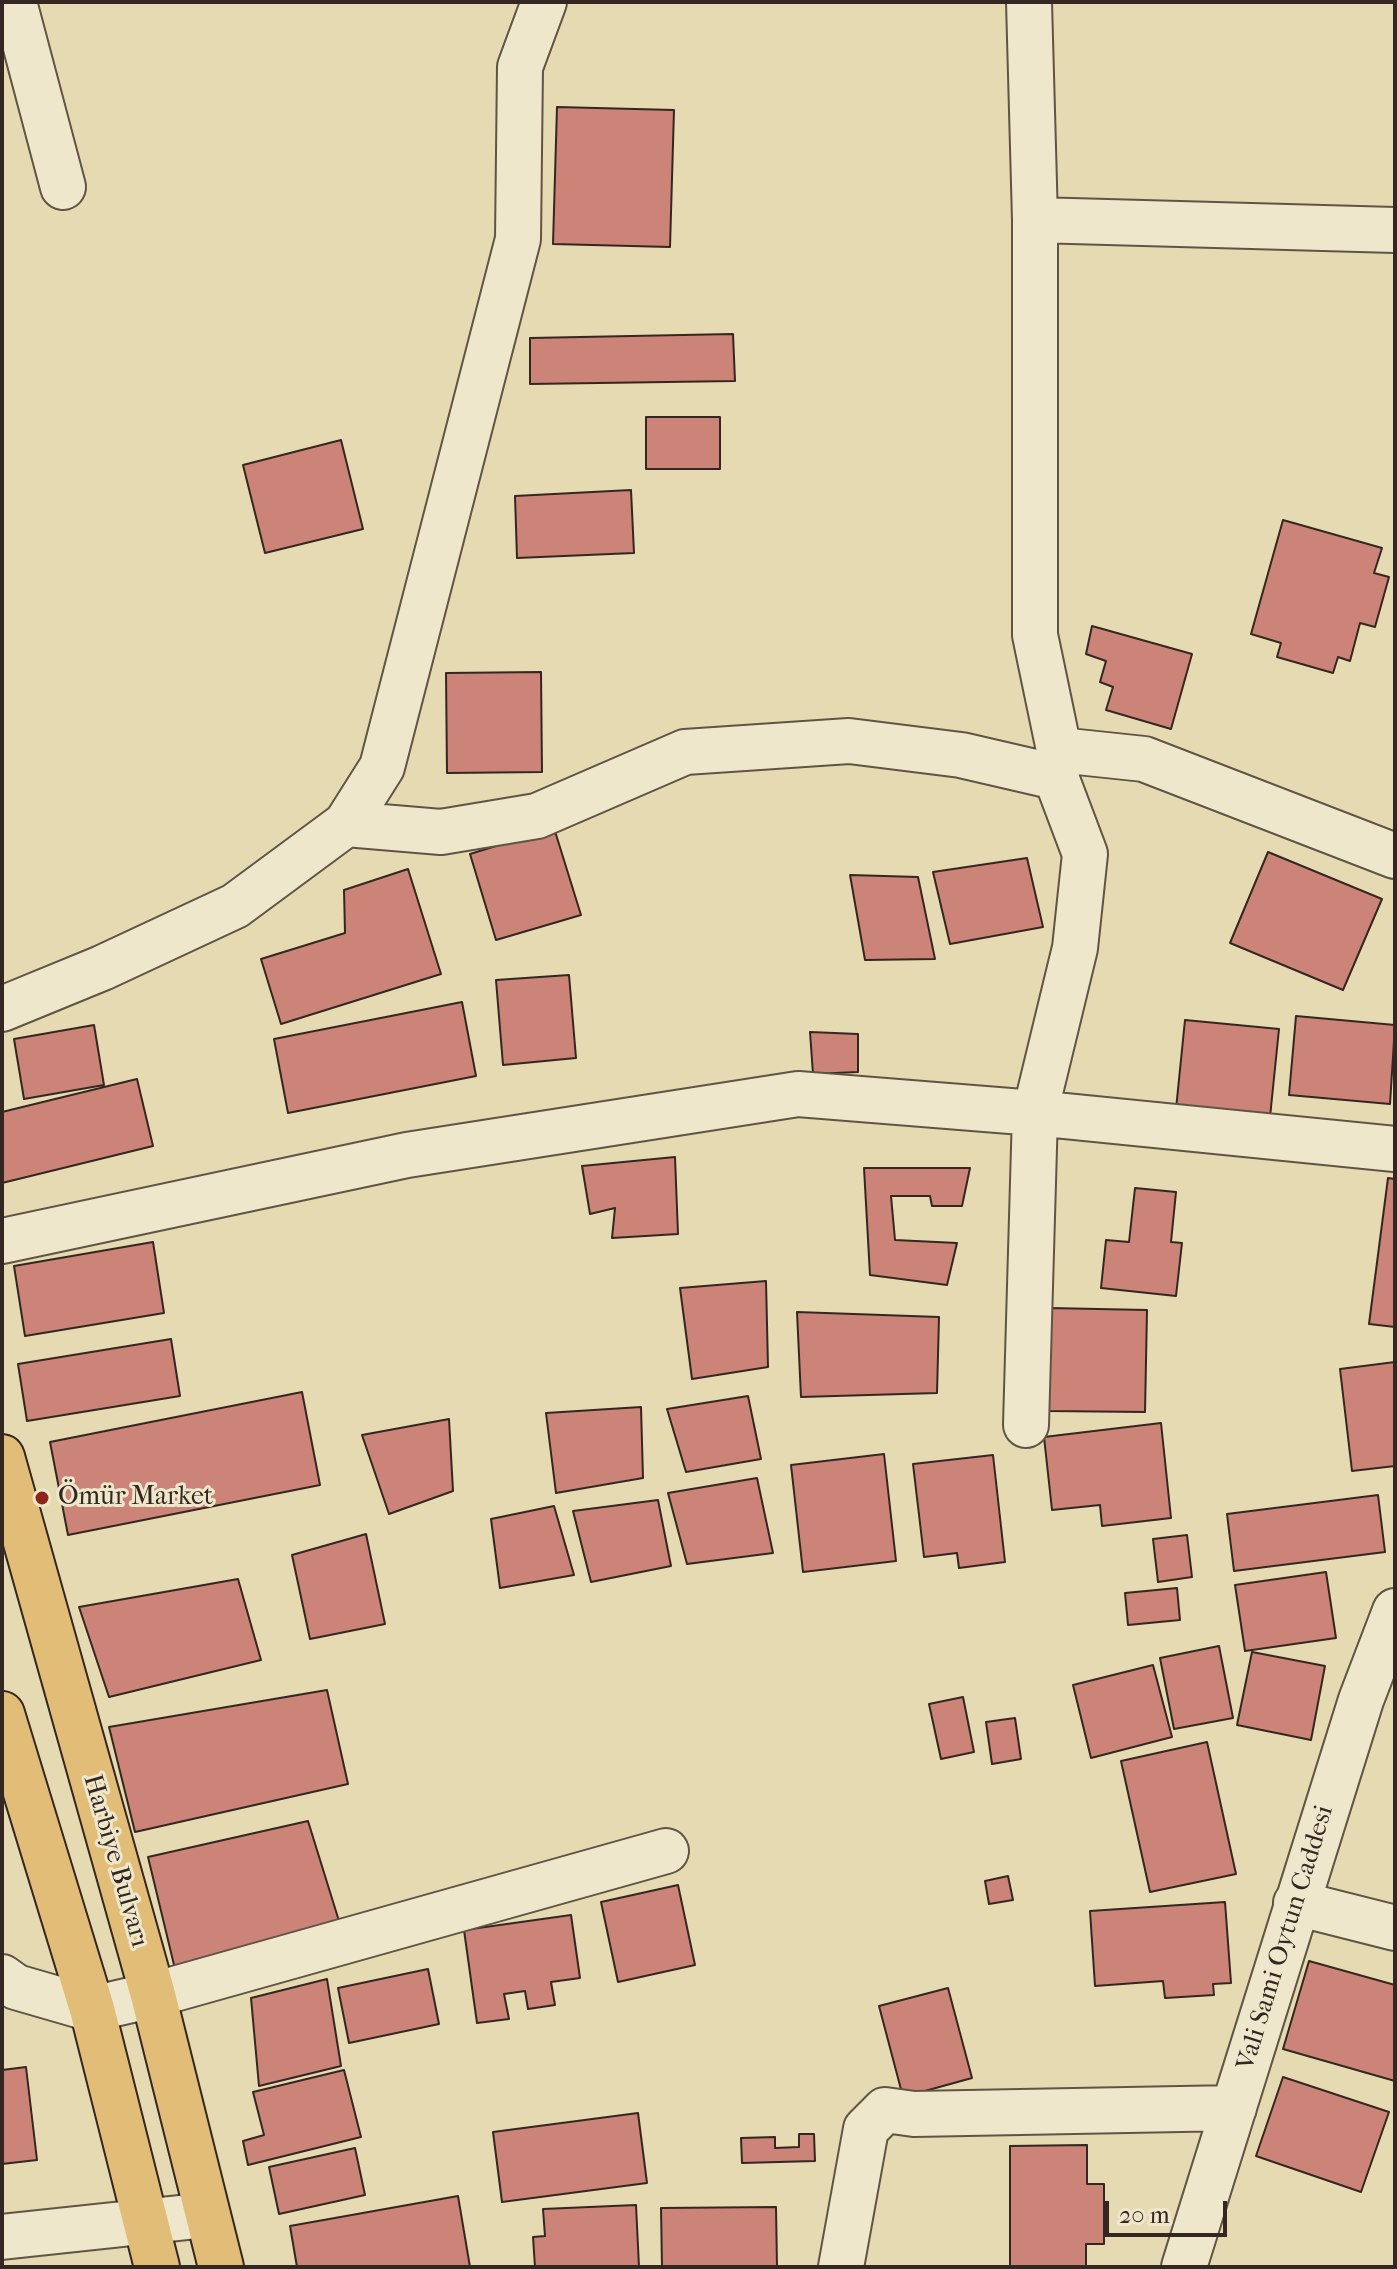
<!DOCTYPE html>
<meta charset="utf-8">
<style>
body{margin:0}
#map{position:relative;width:1397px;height:2269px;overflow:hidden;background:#e5dab1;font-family:"IM FELL French Canon",serif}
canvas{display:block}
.frame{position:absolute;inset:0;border:4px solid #342721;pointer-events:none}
.scale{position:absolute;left:1105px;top:2201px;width:122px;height:36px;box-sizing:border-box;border:4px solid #342721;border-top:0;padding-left:10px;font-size:24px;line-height:28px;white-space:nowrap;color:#342721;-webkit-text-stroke:6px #eee7cc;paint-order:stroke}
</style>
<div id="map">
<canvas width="1397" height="2269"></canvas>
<div class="frame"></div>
<div class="scale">20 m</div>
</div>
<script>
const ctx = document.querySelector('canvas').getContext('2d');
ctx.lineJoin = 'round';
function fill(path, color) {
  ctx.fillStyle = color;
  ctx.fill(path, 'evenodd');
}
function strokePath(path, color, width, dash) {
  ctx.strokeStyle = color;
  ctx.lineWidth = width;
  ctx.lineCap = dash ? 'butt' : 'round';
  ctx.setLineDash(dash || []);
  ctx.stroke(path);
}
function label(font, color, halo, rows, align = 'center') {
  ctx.font = font + ' "IM FELL French Canon",serif';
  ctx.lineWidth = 6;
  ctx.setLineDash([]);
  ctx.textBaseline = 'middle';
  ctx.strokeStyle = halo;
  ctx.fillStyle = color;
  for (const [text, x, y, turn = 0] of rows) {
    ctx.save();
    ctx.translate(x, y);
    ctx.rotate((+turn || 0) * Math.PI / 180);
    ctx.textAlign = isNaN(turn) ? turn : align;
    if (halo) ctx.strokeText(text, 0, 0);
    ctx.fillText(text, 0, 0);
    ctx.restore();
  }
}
const building = new Path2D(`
 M557,107l117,3 -4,137 -117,-3z
 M733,334l2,47 -205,3v-46z
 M646,417h74v52h-74z
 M341,440l22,89 -98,24 -22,-88z
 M631,490l3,63 -117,5 -2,-62z
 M1283,520l99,28 -8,25 15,4 -14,50 -15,-4 -10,38 -12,-4 -5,16 -56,-16 4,-14 -30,-9z
 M1092,626l100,28 -21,75 -65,-19 7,-23 -13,-5 6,-21 -20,-7z
 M541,672l1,100 -95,1 -1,-100z
 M554,828l27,87 -85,25 -26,-86z
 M1268,852l114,47 -39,91 -113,-47z
 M1027,858l16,69 -93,17 -17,-72z
 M408,869l33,105 -160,50 -20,-65 84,-26 -1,-43z
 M850,875l68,2 17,82 -70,1z
 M569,975l7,83 -73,7 -7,-85z
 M462,1002l14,74 -188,37 -14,-74z
 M1296,1016l99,9 -5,79 -101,-9z
 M1185,1020l94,9 -10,98 -94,-8z
 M94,1025l10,60 -80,14 -10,-60z
 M810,1032l48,2v38l-45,2z
 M137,1079l16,67 -151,37v-71z
 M675,1157l3,77 -66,4 3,-30 -25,6 -8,-48z
 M864,1168h106l-8,38h-30l-2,-10h-39l4,44 62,3 -10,42 -77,-10z
 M1388,1178l7,1v148l-26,-3z
 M1135,1188l41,4 -5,50 11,1 -6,53 -75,-8 5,-48 23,2z
 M153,1242l11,71 -139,23 -11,-70z
 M766,1281l2,86 -76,12 -12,-91z
 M1049,1308l98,2 -2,102 -97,-1z
 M797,1312l142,5 -2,76 -136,4z
 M171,1339l9,57 -153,25 -9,-57z
 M1395,1362v104l-43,5 -12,-102z
 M302,1392l18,93 -252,50 -18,-93z
 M748,1396l13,63 -75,13 -19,-63z
 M641,1407l2,71 -87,15 -10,-80z
 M449,1419l4,72 -64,23 -27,-79z
 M1161,1423l10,95 -69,8 -2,-21 -48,5 -8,-73z
 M884,1454l12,107 -93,11 -12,-107z
 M993,1455l12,107 -46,6 -2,-15 -33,4 -11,-93z
 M757,1478l16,75 -86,11 -19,-71z
 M1378,1495l7,57 -151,19 -7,-57z
 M658,1500l13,66 -80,16 -18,-71z
 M554,1506l20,69 -74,13 -9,-69z
 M366,1534l19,90 -75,15 -18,-84z
 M1187,1535l5,42 -34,5 -5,-43z
 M1326,1572l10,66 -91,13 -10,-66z
 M238,1579l23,81 -152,37 -30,-90z
 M1177,1588l3,32 -52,5 -3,-32z
 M1219,1646l14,72 -59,11 -14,-71z
 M1252,1652l73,14 -14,74 -74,-15z
 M1153,1665l19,72 -81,21 -18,-73z
 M327,1690l21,94 -213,48 -26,-105z
 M963,1697l11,55 -33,7 -12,-55z
 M1015,1718l6,41 -29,5 -6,-42z
 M1207,1742l29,132 -86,18 -29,-131z
 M308,1821l31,100 -164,48 -27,-112z
 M1008,1876l5,24 -24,4 -4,-23z
 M678,1885l17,80 -77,17 -17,-80z
 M1225,1902l6,81 -18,1 1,11 -49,3 -2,-17 -68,5 -5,-75z
 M571,1915l9,63 -29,4 4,23 -27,4 -3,-18 -21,3 5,25 -32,4 -13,-93z
 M1309,1961l86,24v96l-112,-32z
 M428,1969l11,55 -90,19 -11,-55z
 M327,1979l14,87 -82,20 -8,-88z
 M948,1988l24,90 -69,19 -24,-91z
 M26,2067l11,93 -35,4v-94z
 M344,2070l17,67 -113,28 -5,-24 21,-6 -11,-43z
 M1283,2077l106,35 -28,80 -105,-36z
 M638,2113l9,70 -145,19 -9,-70z
 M799,2134h15l1,27 -73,2 -1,-25 34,-1v11l24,-1z
 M1087,2145v39h17v60h-18v23h-76v-121z
 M355,2148l10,47 -86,19 -10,-47z
 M458,2196l12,71h-173l-7,-41z
 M636,2205l3,62h-104l-2,-30 12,-1 -2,-27z
 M776,2207l1,60h-115l-1,-59z`);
const minor = new Path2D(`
 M14,2l49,185
 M1035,220l360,10
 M1059,750l85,9 251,97
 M346,824l95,8 96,-16 148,-64 164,-11 112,14 95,22
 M2,1009l100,-41 133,-62 111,-82 36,-57 136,-528 2,-172 24,-65
 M2,1241l405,-86 391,-61 237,19 360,36
 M1026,1425l9,-312 40,-165 10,-94 -29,-77 3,-27 -24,-115v-415l-6,-218
 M1296,1903l99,25
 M2,1977l14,10 76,22 61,-14 513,-144
 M2,2237l205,-22
 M841,2267l25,-138 19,-19 29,4 320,-6
 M1184,2267l177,-567 34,-89`);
const major = new Path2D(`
 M2,1457l151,538 68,272
 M2,1714l90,295 65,258`);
const markers = [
 [42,1498,8,"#8f2418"]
];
const poiNames = [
 ["Ömür Market",58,1498]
];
const streetNames = [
 ["Harbiye Bulvarı",115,1861,74],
 ["Vali Sami Oytun Caddesi",1286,1938,-73]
];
fill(building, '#cc8378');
strokePath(building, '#342721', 2);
strokePath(minor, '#605445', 48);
strokePath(major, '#342721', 48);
strokePath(minor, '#eee7cc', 44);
strokePath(major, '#e2bd78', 44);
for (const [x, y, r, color] of markers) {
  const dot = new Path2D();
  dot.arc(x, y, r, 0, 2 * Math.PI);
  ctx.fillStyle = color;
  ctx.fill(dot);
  strokePath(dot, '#eee7cc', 3);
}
label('26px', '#342721', '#eee7cc', poiNames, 'left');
label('26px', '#342721', '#eee7cc', streetNames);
</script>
